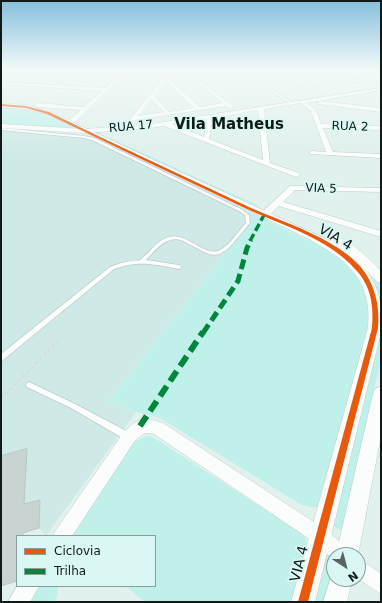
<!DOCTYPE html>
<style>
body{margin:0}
#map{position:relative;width:382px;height:603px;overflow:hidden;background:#e1f1ee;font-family:"DejaVu Sans",sans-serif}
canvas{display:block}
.frame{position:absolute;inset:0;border:2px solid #101a18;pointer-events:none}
.legend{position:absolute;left:16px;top:535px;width:140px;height:52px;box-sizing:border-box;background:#dbf7f3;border:1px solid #8a9f9b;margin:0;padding:5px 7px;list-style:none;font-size:12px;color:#101a18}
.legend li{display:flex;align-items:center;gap:8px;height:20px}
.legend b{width:20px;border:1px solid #8a9f9b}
.north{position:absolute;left:326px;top:547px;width:40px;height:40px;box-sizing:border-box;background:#dbf7f3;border:1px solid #8a9f9b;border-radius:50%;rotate:144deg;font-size:11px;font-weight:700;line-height:16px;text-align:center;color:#101a18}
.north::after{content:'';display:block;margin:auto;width:14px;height:18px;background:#596563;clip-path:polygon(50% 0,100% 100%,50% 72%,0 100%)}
</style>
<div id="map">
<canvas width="382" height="603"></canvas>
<div class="frame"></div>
<ul class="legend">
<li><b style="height:5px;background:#e8590c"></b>Ciclovia</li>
<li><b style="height:5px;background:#00873e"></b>Trilha</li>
</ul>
<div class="north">N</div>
</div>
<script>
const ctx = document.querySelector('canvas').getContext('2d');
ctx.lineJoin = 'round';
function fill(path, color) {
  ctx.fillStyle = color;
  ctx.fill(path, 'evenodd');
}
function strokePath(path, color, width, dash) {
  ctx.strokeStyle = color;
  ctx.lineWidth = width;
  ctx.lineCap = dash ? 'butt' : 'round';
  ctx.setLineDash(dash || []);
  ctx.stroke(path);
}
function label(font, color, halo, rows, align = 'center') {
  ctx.font = font + ' "DejaVu Sans",sans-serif';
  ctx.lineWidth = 4;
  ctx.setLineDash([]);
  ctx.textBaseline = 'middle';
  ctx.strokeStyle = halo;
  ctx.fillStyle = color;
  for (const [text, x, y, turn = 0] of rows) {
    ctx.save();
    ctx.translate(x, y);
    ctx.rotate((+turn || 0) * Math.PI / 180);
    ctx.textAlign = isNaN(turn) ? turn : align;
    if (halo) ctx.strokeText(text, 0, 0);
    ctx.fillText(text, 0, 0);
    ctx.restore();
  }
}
const built = new Path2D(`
 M1,128l89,8 166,79 -148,187 28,10 -90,124 -7,-8 -16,5v3h-6l-16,50z`);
const green = new Path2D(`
 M1,106l20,2 22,5 34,16 -76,-4z
 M97,132l162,74v2l-166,-75z
 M272,214l62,28 44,39 3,5v16l-3,-9 -8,-17 -99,-61z
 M256,215l77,37 19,15 13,20 5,34 -52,186h-7l-9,-2 -144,-88 -22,-5 -28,-10z
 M381,326v33l-38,169 -3,2 -8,-5z
 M147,436l7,2 143,92 8,7 3,7 -16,58h-147l-19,-16h29v-50h-84l62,-94z
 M327,550l7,8v6l-9,38h-14z
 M38,586h20l-1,11 -4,5h-26z`);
const building = new Path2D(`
 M27,449l-3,55 16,-4 -1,28 -16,5v3h-6v45l-16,5v-130z`);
const path = new Path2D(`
 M1,398l60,-60`);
const service = new Path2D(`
 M226,74l1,-1 24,2 42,28 -2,1 -42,-28z
 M1,128l83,8 10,2 147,71 8,6 1,8 -21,25 -9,6 -6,1 -8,-2 -25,-13c-16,-4 -25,10 -35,20l33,5 3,2 -1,1 -2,1c-25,-5 -41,-9 -65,0l-111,91 -2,1v-7l109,-87c7,-3 14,-5 21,-6 2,-1 7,0 9,-1 2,-1 5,-5 7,-6 6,-6 13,-15 22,-17 18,-5 36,21 51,13 11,-6 18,-19 26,-27l-1,-8 -6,-4 -147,-71 -8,-2 -83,-8z
 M29,382l46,22 57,30 1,3 -1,3 -3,1 -3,-1 -55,-32 -44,-21 -1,-2 1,-2z`);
const minor = new Path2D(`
 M1,70h4l-4,2z
 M35,70l125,5 28,-4 46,36 -3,2 -5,-3 -91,14 -3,4h-4l-1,-1 4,-5 32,-39 -4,-2 -36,-1 -47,45 -8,4 -3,-2c5,-4 11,-8 16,-13l-43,-3 -3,-2 3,-2 46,4 18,-16 -101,-7v-2l104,6 13,-12 -81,-5zM187,73l36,30 -23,4 -30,-28 -5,-2zM166,81l28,27 -25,4 -15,-16zM151,99l13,13 -26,4z
 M307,70h13l-36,5 -2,-1z
 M381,76v2l-77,11 -2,-1z
 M381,88v2l-74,13 9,7 5,14 60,2v4l-58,-2 10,24 48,2v4l-71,-4 -1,-1 3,-2 14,1 -15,-41 -10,-8 -37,6 6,54 29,10 1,2 -4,2 -132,-51 -19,3 -61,4 -83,-5v-4l83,5 61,-4zM258,110l5,50 -54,-21 4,-21zM207,119l-3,18 -32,-13z
 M320,101l61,7v4l-63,-8 -1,-1z
 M290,186l91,2v4l-86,-2 -12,12 98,29v6l-102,-31 -12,11h-6l-1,-2 1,-2z
 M145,418l18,5 163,107 22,19 3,6h-17v5l-20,-18 -160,-108c-10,-3 -13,1 -20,8l-62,94h-19l3,-6 68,-98 10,-9z
 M358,559l23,14v21l-23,-15z
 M17,586h22l-9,16h-22z`);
const tertiary = new Path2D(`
 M1,103l25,2 24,7 278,128 -1,-2 1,-2c14,-4 44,25 53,35v12l-4,-1 -10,-11c15,23 14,34 14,61l-66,270h-24l77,-274c5,-51 -24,-70 -65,-92l-257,-122 -20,-5 -25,-2z
 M381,386v50l-23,119h-22l37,-161 2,-5z
 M333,571l1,8h18l-5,23h-24z`);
const quietFar2 = new Path2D(`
 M250,241l14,-26`);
const quietFar1 = new Path2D(`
 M203,333l35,-52 9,-33 4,-8`);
const quiet = new Path2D(`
 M140,426l63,-94`);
const cycleway = new Path2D(`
 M1,104l25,2 23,6c67,33 135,64 202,96 35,15 83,30 109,58 15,18 20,39 18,62l-70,274h-10l74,-274c2,-22 -1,-43 -17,-59 -26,-30 -73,-44 -108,-60 -67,-32 -134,-63 -200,-95l-21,-6 -25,-2z`);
const farStreetnames = [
 ["RUA 17",131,127,-5],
 ["RUA 2",350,127,2],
 ["VIA 5",321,189,2]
];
const streetNames = [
 ["VIA 4",335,238,31],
 ["VIA 4",300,564,-76]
];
const farDistrictnames = [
 ["Vila Matheus",229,125]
];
fill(built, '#cfeae6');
fill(green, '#bff0ea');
fill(building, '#c8d4d2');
strokePath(building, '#bac7c5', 1);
strokePath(service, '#bfccca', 1.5);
strokePath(minor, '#bfccca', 1);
strokePath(tertiary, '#bfccca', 1);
strokePath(path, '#d8dddc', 2.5, [3.5, 2.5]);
fill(service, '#fafdfc');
fill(minor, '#fafdfc');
fill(tertiary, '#fafdfc');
strokePath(quietFar2, '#00873e', 3.5, [8, 3.5]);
strokePath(quietFar1, '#00873e', 5, [10, 5]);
strokePath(quiet, '#00873e', 6, [12, 6]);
fill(cycleway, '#e8590c');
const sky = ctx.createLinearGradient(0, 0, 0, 154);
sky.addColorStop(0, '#85bfdc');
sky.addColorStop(0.45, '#f2f9f7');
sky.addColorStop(1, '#f2f9f700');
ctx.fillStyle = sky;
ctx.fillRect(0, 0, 382, 154);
label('12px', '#101a18', '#dbf7f3', farStreetnames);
label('14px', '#101a18', '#dbf7f3', streetNames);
label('bold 15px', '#101a18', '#dbf7f3', farDistrictnames);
</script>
